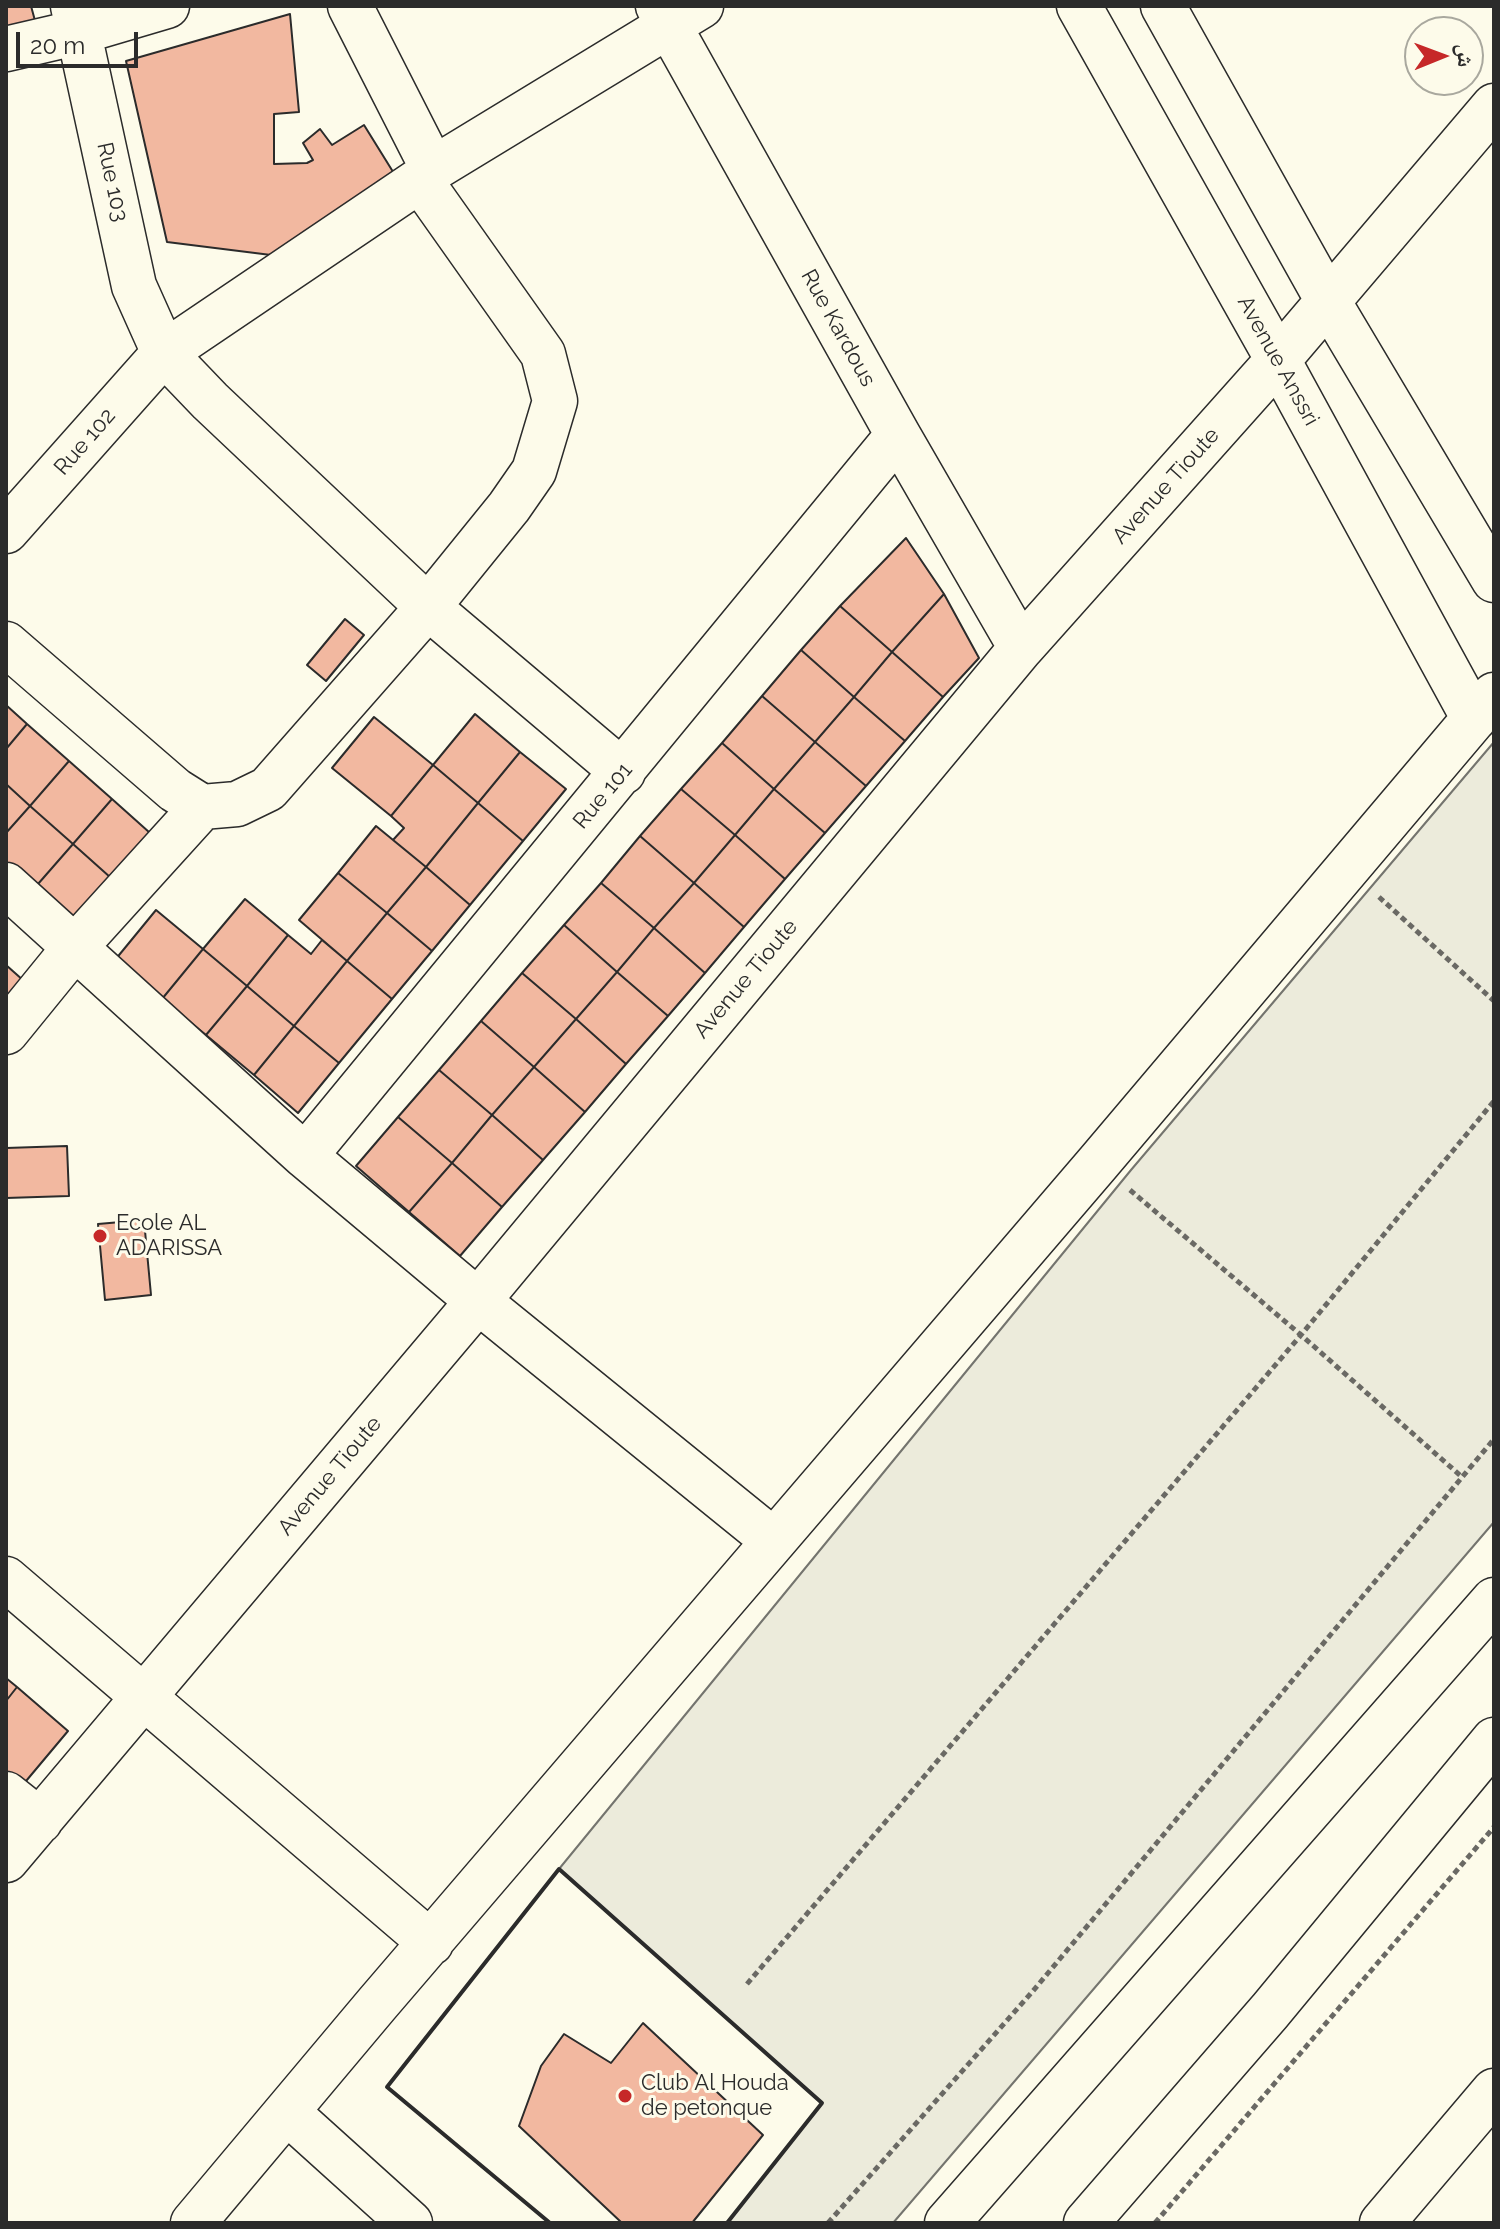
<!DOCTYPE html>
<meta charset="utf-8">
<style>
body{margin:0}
#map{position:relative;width:1500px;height:2229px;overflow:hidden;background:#fdfbea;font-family:Raleway,"Noto Naskh Arabic",sans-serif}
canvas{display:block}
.frame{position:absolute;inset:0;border:8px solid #2b2b2b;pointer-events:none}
.north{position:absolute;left:1404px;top:16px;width:80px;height:80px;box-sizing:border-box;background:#fdfbea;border:2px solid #a9a89e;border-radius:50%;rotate:89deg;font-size:22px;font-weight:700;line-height:32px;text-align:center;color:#2b2b2b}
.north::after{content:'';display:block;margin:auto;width:28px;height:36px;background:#c62828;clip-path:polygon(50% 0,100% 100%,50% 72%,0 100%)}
.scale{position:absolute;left:16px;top:32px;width:122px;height:36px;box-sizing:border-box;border:4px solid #2b2b2b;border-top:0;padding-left:10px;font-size:24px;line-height:28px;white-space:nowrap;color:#2b2b2b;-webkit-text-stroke:6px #fdfbea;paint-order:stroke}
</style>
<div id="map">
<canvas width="1500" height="2229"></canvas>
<div class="frame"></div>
<div class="north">ش</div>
<div class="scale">20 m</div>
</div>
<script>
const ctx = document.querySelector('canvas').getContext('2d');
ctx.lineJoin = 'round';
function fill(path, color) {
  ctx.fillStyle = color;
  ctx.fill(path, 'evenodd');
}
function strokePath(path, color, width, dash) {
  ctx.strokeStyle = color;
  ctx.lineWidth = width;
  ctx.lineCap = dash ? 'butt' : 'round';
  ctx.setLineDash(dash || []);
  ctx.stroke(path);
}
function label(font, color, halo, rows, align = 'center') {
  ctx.font = font + ' Raleway,sans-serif';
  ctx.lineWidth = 6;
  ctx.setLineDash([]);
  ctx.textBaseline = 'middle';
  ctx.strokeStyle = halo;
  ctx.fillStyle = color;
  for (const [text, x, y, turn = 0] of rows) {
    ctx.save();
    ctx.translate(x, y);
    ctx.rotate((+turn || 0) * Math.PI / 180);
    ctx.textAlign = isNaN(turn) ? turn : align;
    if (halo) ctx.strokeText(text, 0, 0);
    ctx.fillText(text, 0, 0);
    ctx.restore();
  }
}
const green = new Path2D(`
 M1494,742v780l-601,701h-166l95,-120 -263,-234 572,-699z`);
const building = new Path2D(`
 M6,6h25l6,22 -31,8z
 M290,14l9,98 -25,2v50l33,-1 6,-3 -10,-17 17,-14 12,16 32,-20 31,50 -116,81 -112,-14 -41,-181z
 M906,538l38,56 -52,58 -52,-46z
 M944,594l35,64 -36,39 -51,-45z
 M840,606l52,46 -38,45 -53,-47z
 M345,619l19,16 -38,46 -19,-16z
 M801,650l53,47 -39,45 -53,-46z
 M892,652l51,45 -38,44 -51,-44z
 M762,696l53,46 -41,47 -52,-46z
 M854,697l51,44 -39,45 -51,-44z
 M6,705l21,19 -21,25z
 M475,714l45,38 -42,51 -45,-38z
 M374,717l59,48 -42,51 -59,-48z
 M27,724l42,37 -39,45 -24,-22v-35z
 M815,742l51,44 -41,47 -51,-44z
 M722,743l52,46 -39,46 -54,-46z
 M520,752l46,37 -43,52 -45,-38z
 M69,761l43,38 -39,45 -43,-38z
 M433,765l45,38 -52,64 -33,-27 11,-12 -13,-12z
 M6,784l24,22 -24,27z
 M681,789l54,46 -41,48 -54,-47z
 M774,789l51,44 -40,46 -50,-44z
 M112,799l47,42 -39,45 -47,-42z
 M478,803l45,38 -53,64 -44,-38z
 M30,806l43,38 -42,48 -25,-22v-37z
 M376,826l50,41 -39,46 -49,-40z
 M735,835l50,44 -41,48 -50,-44z
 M640,836l54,47 -40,45 -53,-45z
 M73,844l47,42 -42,48 -47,-42z
 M426,867l44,38 -38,46 -45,-38z
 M338,873l49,40 -40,48 -48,-41z
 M601,883l53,45 -37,44 -53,-47z
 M694,883l50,44 -39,46 -51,-45z
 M245,899l43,36 -41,51 -44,-37z
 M156,910l47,39 -41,50 -47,-39z
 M387,913l45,38 -40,48 -45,-38z
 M564,925l53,47 -41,47 -54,-46z
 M654,928l51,45 -37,43 -51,-44z
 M288,935l23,19 11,-14 25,21 -53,65 -47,-40z
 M203,949l44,37 -41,49 -44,-36z
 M347,961l45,38 -53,64 -45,-37z
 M6,965l27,24 -27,29z
 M617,972l51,44 -42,48 -50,-45z
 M522,973l54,46 -42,48 -53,-46z
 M247,986l47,40 -40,49 -48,-40z
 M576,1019l50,45 -41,48 -51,-45z
 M481,1021l53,46 -42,48 -53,-45z
 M294,1026l45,37 -41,50 -44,-38z
 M534,1067l51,45 -42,48 -51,-45z
 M439,1070l53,45 -40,48 -54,-46z
 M492,1115l51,45 -41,47 -50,-44z
 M398,1117l54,46 -43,49 -53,-46z
 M67,1146l2,50 -63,2v-50z
 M452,1163l50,44 -42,49 -51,-44z
 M144,1220l7,75 -46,5 -7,-76z
 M6,1678l11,9 -11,14z
 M17,1687l51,44 -52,62 -10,-8v-84z
 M643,2023l120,112 -71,88h-70l-103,-97 22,-60 23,-32 47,29z`);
const path = new Path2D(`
 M1379,897l115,104
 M1130,1190l171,145 161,142
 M747,1984l554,-649 193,-234
 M828,2223l205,-232 461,-552
 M1155,2223l339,-396`);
const minor = new Path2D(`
 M73,6l61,280 30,67 46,48 218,206 195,165
 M350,6l83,163
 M658,6l240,429 123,213
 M1079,6l199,354 196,359
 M1163,6l165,295 166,279
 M6,49l73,-17 88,-26
 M6,531l158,-178 256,-173 13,-11 268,-163
 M6,644l169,146 27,17 35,-3 31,-15 160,-182 81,-100 25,-36 21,-70 -12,-47 -123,-174
 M6,885l299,271 173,145 296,240
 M6,1032l70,-86 126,-139
 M305,1156l593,-721
 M6,1579l425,364
 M6,1794l34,27
 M6,1860l472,-559 543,-653 257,-288 216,-254
 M287,2112l123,111
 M193,2223l184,-219 721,-841 396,-468
 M1382,2223l112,-132`);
const highway = new Path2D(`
 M947,2223l547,-623
 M1086,2223l184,-212 224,-271`);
const wall = new Path2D(`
 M550,2223l-163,-136 172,-218 263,234 -95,120`);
const markers = [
 [100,1236,8,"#c62828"],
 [625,2096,8,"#c62828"]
];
const streetNames = [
 ["Rue 103",112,182,78],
 ["Rue Kardous",838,328,61],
 ["Avenue Anssri",1278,361,61],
 ["Rue 102",85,442,-49],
 ["Avenue Tioute",1166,486,-48],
 ["Rue 101",603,796,-50],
 ["Avenue Tioute",746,979,-50],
 ["Avenue Tioute",330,1476,-50]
];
const poiNames = [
 ["Ecole AL",116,1223],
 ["ADARISSA",116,1248],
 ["Club Al Houda",641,2083],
 ["de petonque",641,2108]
];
fill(green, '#ecebdb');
strokePath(green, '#74746e', 2);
fill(building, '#f2b8a0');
strokePath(building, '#2b2b2b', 2);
strokePath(minor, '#2b2b2b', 47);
strokePath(highway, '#2b2b2b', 47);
strokePath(path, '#6a6964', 5, [6, 4]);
strokePath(minor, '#fdfbea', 44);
strokePath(highway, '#fdfbea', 44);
strokePath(wall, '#2b2b2b', 4);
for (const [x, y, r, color] of markers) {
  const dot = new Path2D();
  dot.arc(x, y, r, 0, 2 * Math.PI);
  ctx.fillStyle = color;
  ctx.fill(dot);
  strokePath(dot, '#fdfbea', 3);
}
label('22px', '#2b2b2b', '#fdfbea', streetNames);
label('22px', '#2b2b2b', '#fdfbea', poiNames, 'left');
</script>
